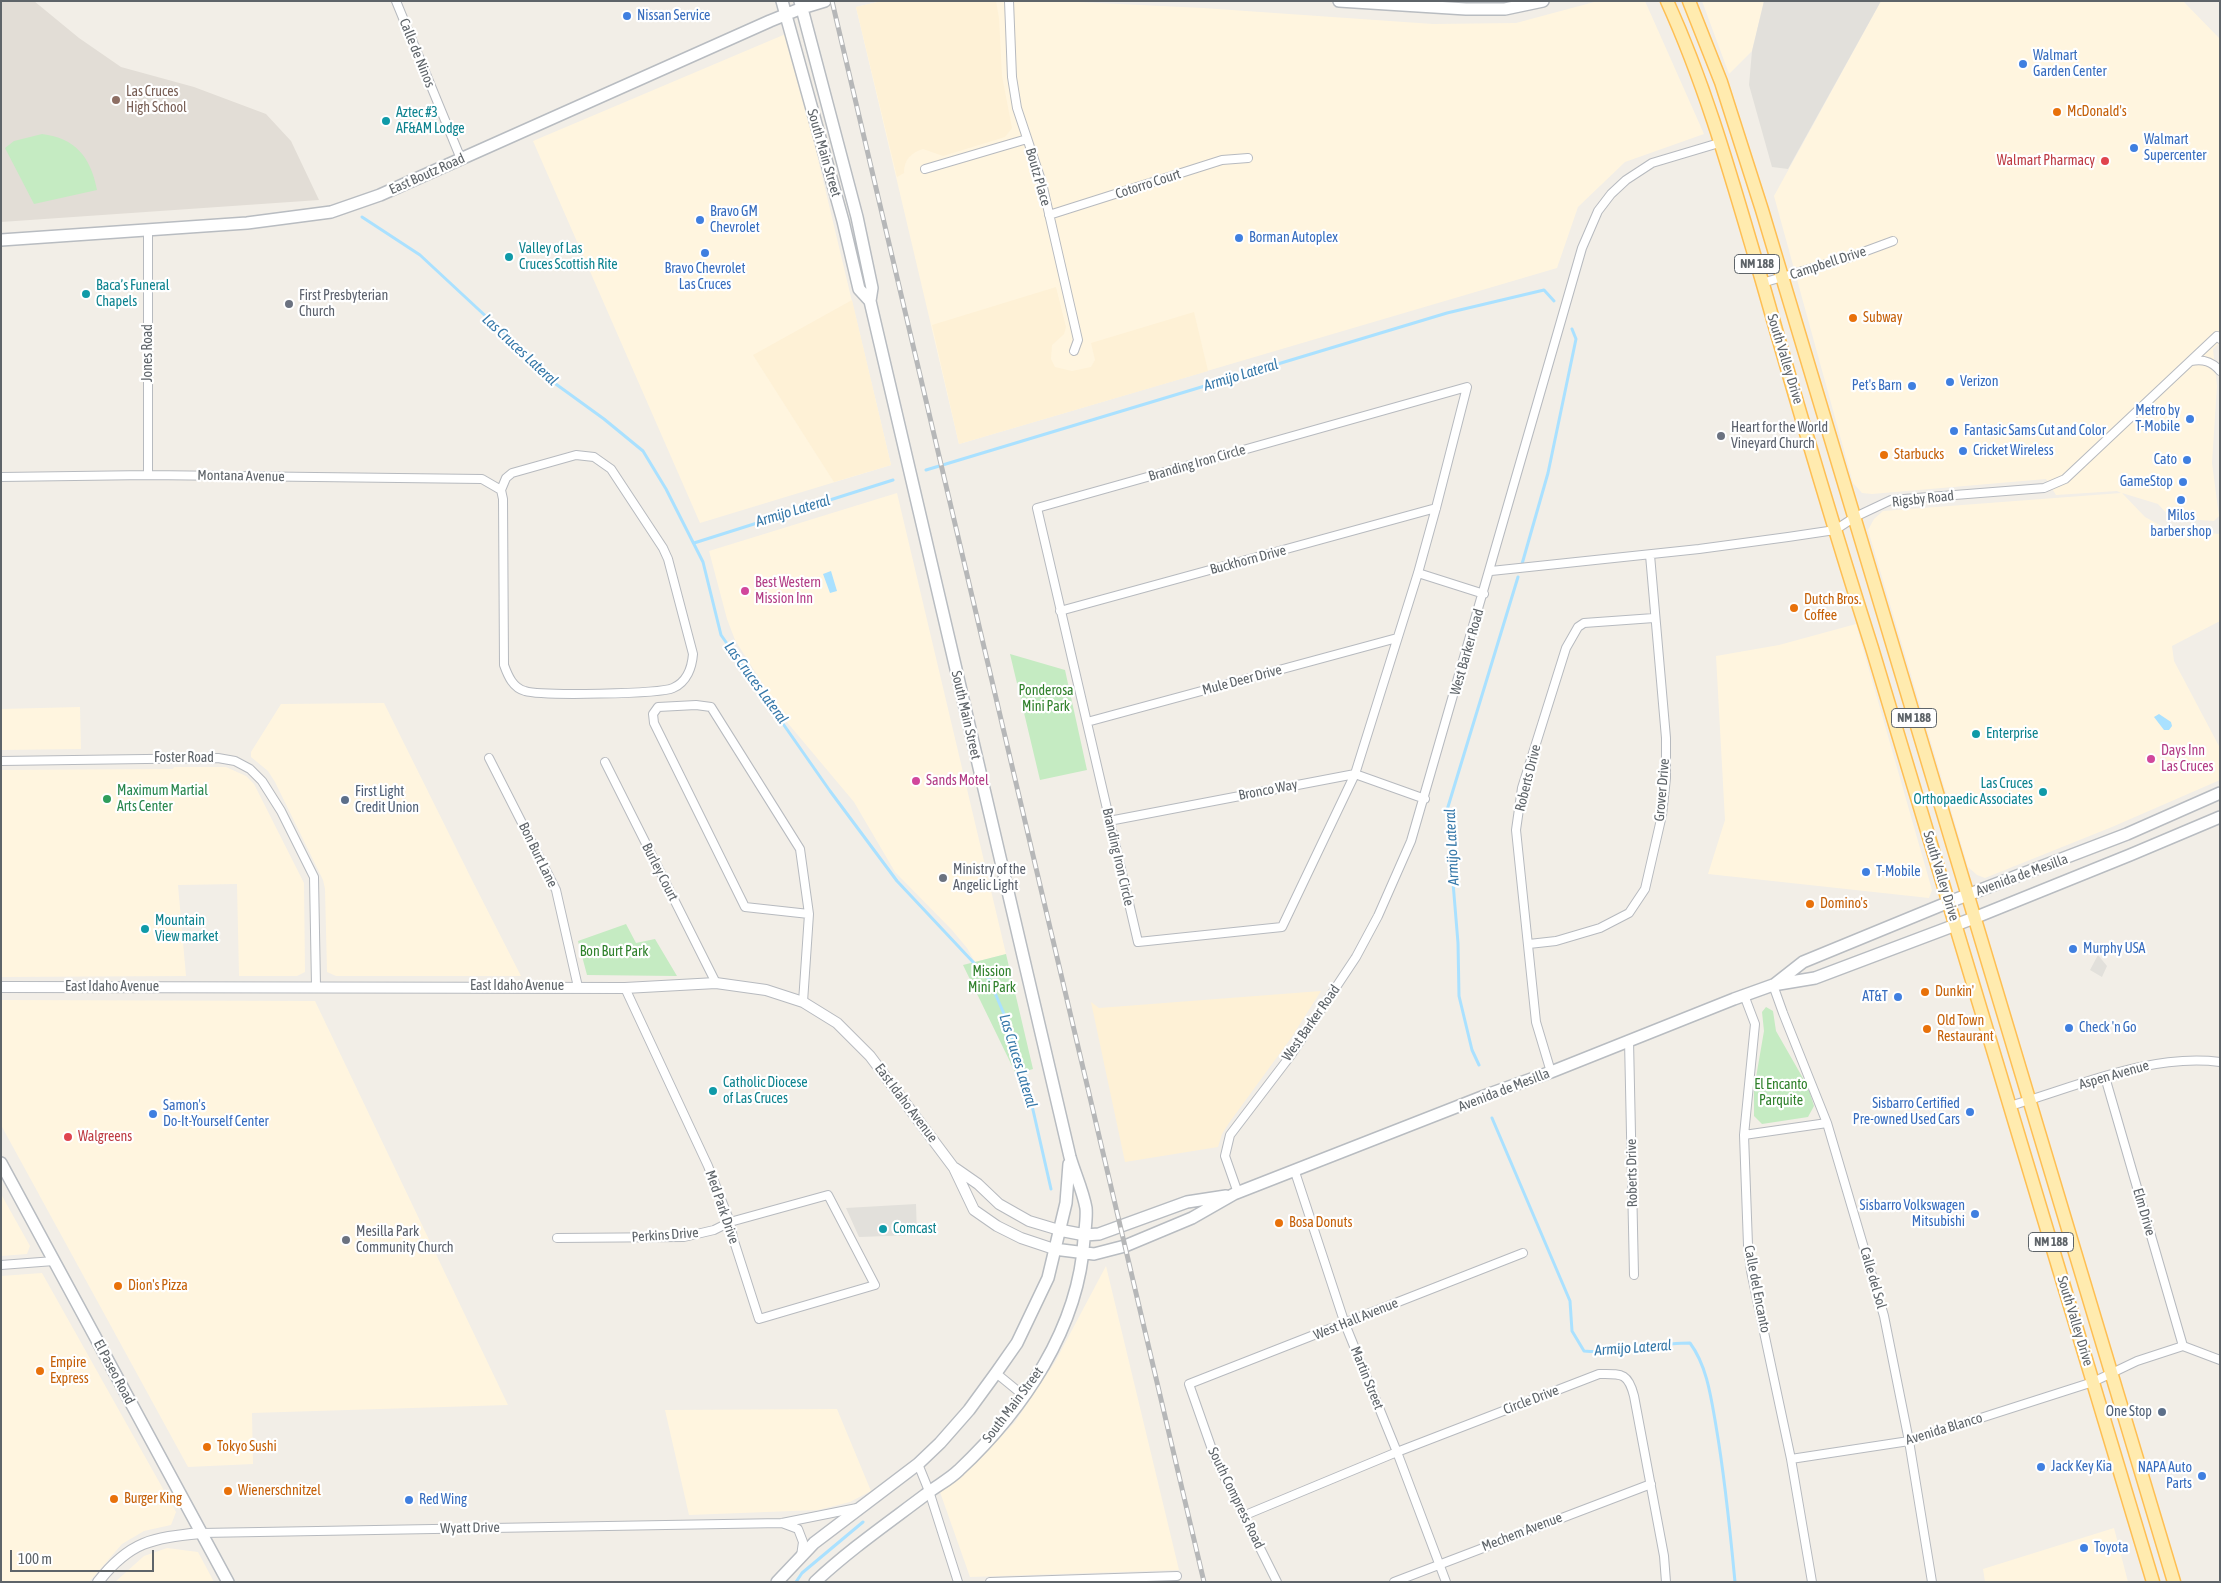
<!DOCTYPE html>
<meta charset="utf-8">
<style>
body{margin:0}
#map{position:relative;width:2221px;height:1583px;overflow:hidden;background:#f2eee7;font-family:"Asap Condensed",sans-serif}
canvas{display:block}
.frame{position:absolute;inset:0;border:2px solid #5e6469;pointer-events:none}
.scale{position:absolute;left:10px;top:1550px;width:144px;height:22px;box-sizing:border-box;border:2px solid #5e6469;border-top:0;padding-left:6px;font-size:15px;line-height:18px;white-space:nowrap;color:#5e6469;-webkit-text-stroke:4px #fff;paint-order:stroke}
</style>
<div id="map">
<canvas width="2221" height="1583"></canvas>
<div class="frame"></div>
<div class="scale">100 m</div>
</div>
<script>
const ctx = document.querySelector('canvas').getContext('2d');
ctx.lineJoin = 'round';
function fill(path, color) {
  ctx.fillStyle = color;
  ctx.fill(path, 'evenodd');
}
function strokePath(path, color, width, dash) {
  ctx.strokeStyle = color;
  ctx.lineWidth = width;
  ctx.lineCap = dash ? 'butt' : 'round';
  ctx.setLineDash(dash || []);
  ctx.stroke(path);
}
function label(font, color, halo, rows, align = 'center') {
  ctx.font = font + ' "Asap Condensed",sans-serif';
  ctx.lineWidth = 4.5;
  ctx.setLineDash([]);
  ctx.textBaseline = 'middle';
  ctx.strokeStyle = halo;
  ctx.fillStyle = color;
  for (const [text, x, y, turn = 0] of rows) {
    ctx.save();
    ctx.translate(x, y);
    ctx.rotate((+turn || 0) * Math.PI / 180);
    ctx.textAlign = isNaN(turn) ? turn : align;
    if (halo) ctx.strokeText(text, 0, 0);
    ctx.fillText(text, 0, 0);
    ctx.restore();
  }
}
const commercial = new Path2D(`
 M882,1h175l146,7 230,16 83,-1 82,-22h47l59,133 -79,28 -47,45 -21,61 -598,176 -103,-437z
 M1702,1h62l-12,50 -23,23z
 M1881,1h302l37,38v303l-7,7 4,37 -5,77 7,53 -5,5 -43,-3 -13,-14 -36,-11 23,24 24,13 51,4v87l-48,25 2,15 46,87v32l-108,47 -127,51 -8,-3 -9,-8 -100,-337 6,-11 9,-8 238,-18 -4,-2 -61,4 -10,-16 -174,15 -10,-1 -9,-10 -79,-287z
 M788,33l103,432 -191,58 -167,-382z
 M897,493l109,461 -31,8 -8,-14 -15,-18 -57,-58 -41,-70 -68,-81 -51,-81 -8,-21 -18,-68z
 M1856,624l76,266 -3,8 -221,-24 17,-54 -9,-164 63,-11z
 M384,703l89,179 48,94h-185l-9,-4 -2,-83 -2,-9 -48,-98 -7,-11 -17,-14v-5l30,-48z
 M80,707l1,42 -80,1v-41z
 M174,767h52l20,9 8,8 50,99 1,89 -8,4h-58l-2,-92 -59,1 8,91 -185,1v-207l172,-1z
 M1,1000l314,1 193,404 -256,8 1,51 -65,3 -187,-342z
 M1,1194l29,52 -3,8 -26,2z
 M1106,1266l73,304 -209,7 -30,-85 36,-29 39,-41 40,-60z
 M42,1273l134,239 -5,13 -27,6 -22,13 -33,38h-88v-306z
 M837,1409l34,82 -21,11 -32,8 -129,5 -24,-105z
 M2114,1528l14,54h-143l-2,-13z
 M167,1548l31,4 16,30h-99l29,-26z`);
const industrial = new Path2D(`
 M1764,1h117l-93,168 -16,-2 -23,-82 3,-34z
 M2098,955l9,11 -5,11 -12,-7z
 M916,1204l1,31 -58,2 -13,-29z`);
const education = new Path2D(`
 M1,1h33l45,37 42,29 73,20 72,27 25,27 28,59 -318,22z`);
const green = new Path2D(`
 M42,134c33,4 49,23 55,56l-63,14 -29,-56 9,-7z
 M1010,654l55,16 22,100 -47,10z
 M626,924l10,19 19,-4 22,37 -90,-1 -9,-34z
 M1006,954l27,115 -17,5 -53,-109z
 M1766,1007l7,4 3,20 32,56 6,19 -6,11 -46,7 -8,-8v-27l10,-58 -2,-19z`);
const sand = new Path2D(`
 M882,1h114l3,17 3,58 10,52 -7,9 -62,19 -20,-7c-12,4 -19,10 -19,24l-7,4 -41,-170z
 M1056,287l10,40 -2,7 -12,11 -1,14 4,8 17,4 19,-4 4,-7 -4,-17 103,-31 14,59 -249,73 -27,-119z
 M852,300l39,165 -57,17 -81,-127z
 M1321,991l-30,47 -62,85 -7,11 -4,13 -93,15 -34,-160 8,6z`);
const water = new Path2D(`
 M831,571l6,20 -7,2 -7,-19z
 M2159,714l12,8 1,4 -3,4h-5l-10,-13z`);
const stream = new Path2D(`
 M362,217l58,38 100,93 33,34 51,37 39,32 23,38 37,73 18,73 109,156 67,90 92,98 18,42 21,67 23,101
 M926,470l521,-157 97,-23 10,11
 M694,543l199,-63
 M1522,564l26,-91 28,-134 -4,-10
 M1479,1065l-7,-15 -13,-54 -1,-53 -11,-133 71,-233
 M1492,1118l78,183 2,30 12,20c36,3 70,-8 106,-8 17,23 21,54 26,83 9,52 14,103 19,156
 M796,1582l6,-9 61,-51`);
const minor = new Path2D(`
 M396,1l65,158
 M1009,1l3,76 5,31 25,75 36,157 -4,11
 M925,169l102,-30
 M1049,215l173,-55 26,-2
 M148,231v244
 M1762,283l85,-25 46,-17
 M2191,361c12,-2 21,0 29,10
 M1467,387l-31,121 -18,65 -63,201 -73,153 -144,15 -101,-434z
 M1,477l147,-2 334,4 19,11 2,9 1,166c4,11 9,23 21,26 16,5 135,3 148,-3 14,-6 19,-21 20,-34l-25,-95 -5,-11 -52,-79 -17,-12 -18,-2 -64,18 -6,5 -5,12
 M1491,571l208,-22 89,-12 47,-7 20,-13 36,-17 153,-12 21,-9 152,-143 3,3
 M1418,573l66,21
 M1060,611l376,-103
 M1087,722l310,-84
 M489,758l67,132 22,97
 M1,761l217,-3 17,3 15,8 12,12 19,30 33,66 2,109
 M605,762l111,221
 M1109,821l246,-47 70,25
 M1529,944l27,-3 44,-13 29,-15 16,-24 17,-74 4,-37v-40l-16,-183
 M1773,985l10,28 44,110 57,193 25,125 23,141
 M1744,995l11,29 -11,111 4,110 3,26 40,188 21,123
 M803,1002l6,-88 -9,-65 -89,-142 -15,-2 -38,2 -5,7 1,9 91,184 64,7
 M1629,1040l5,235
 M1551,1072l-15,-50 -20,-192 6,-42 44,-140 12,-21 6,-4 70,-5
 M2105,1077l78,269
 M2010,1106c66,-19 140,-53 210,-44
 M1744,1135l83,-12
 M1295,1172l50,152 52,128 49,130
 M1238,1193l-13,-37 5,-21 61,-80 65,-98 22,-41 33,-75 171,-593 16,-37 13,-17 15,-14 26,-17 67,-20
 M557,1238l127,-1 30,-7 16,-8 98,-27 47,90 -116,34 -26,-81 -3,-16 -22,-56 -83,-178
 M1,1265l53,-4
 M996,1373l28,23
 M1791,1459l118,-18 184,-59 44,-21 46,-15 37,14
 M918,1464l11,27 29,91
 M1243,1516l154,-64 202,-78c22,0 29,-2 35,22l30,160 2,26
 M782,1523l16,6 5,13 -2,14
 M201,1533l581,-10 75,-15
 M990,1582l187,-6
 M1277,1582l-62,-124 -26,-74 334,-131
 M1394,1582l257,-98`);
const tertiary = new Path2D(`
 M1,987l624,1 91,-5 50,7 37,12 34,21 33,33 84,112 20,42 23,16 24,12 33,11
 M955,1168l23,16 21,20 30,17 30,9
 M98,1582c32,-41 54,-44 103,-49`);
const secondary = new Path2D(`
 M782,1l61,220 16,68 11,12
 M800,1l57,216 15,71 -2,13 200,856c5,17 13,34 16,51 1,10 -1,21 -2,31 -5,89 -61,171 -125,231 -10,10 -23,16 -34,25 -37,28 -76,55 -110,87
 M1339,1l127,8h39l38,-8
 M1,240l246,-17 84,-11 49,-17 390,-174 32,-13 23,-7
 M1775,984l28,-22 146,-60 178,-68 93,-41
 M1,1163l227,419
 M1059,1230l26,5 14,-1 88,-32 39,-6
 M1054,1249l40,5 31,-8 67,-28 42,-24 258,-101 59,-21 183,-73 39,-14 42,-7 159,-60 156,-63 90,-38
 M777,1582l37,-39 104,-79 22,-21 29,-33 27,-37 21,-30 31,-65 18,-75 3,-39`);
const primary = new Path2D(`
 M1667,1c41,90 67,186 95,280 35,123 71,245 110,367l281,934
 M1689,1l32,81 41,128 412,1372`);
const rail = new Path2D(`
 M832,1l372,1581`);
const markers = [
 [627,16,5,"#3f7fe0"],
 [2023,64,5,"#3f7fe0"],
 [116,100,5,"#8d6e63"],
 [2057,112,5,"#e8710a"],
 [386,121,5,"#0f9aa8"],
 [2134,148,5,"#3f7fe0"],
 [2105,161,5,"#e0444e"],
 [700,220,5,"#3f7fe0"],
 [1239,238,5,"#3f7fe0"],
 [705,253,5,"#3f7fe0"],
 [509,257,5,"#0f9aa8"],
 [86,294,5,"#0f9aa8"],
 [289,304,5,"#6b7280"],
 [1853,318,5,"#e8710a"],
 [1950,382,5,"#3f7fe0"],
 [1912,386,5,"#3f7fe0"],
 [2190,419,5,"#3f7fe0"],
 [1954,431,5,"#3f7fe0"],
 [1721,436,5,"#6b7280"],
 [1963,451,5,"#3f7fe0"],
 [1884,455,5,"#e8710a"],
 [2187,460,5,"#3f7fe0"],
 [2183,482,5,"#3f7fe0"],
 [2181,500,5,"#3f7fe0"],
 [745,591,5,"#d1479c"],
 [1794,608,5,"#e8710a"],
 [1976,734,5,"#0f9aa8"],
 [2151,759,5,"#d1479c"],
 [916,781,5,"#d1479c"],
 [2043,792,5,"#0f9aa8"],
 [107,799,5,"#2e9e5b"],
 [345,800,5,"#5c6f8a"],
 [1866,872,5,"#3f7fe0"],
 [943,878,5,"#6b7280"],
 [1810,904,5,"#e8710a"],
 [145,929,5,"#0f9aa8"],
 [2073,949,5,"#3f7fe0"],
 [1925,992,5,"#e8710a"],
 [1898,997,5,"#3f7fe0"],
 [2069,1028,5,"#3f7fe0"],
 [1927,1029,5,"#e8710a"],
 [713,1091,5,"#0f9aa8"],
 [1970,1112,5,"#3f7fe0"],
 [153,1114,5,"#3f7fe0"],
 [68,1137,5,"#e0444e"],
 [1975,1214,5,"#3f7fe0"],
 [1279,1223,5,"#e8710a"],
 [883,1229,5,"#0f9aa8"],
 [346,1240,5,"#6b7280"],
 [118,1286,5,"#e8710a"],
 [40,1371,5,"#e8710a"],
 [2162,1412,5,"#5c6f8a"],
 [207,1447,5,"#e8710a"],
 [2041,1467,5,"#3f7fe0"],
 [2202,1476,5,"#3f7fe0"],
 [228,1491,5,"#e8710a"],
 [114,1499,5,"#e8710a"],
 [409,1500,5,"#3f7fe0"],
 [2084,1548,5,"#3f7fe0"]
];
const shields = [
 [1757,264,45],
 [1914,718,45],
 [2051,1242,45]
];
const shieldNames = [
 ["NM 188",1757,264],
 ["NM 188",1914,718],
 ["NM 188",2051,1242]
];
const shopNames = [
 ["Nissan Service",637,16],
 ["Walmart",2033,56],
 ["Garden Center",2033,72],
 ["Walmart",2144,140],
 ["Supercenter",2144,156],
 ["Bravo GM",710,212],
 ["Chevrolet",710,228],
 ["Borman Autoplex",1249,238],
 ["Bravo Chevrolet",705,269,"center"],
 ["Las Cruces",705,285,"center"],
 ["Verizon",1960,382],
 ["Pet's Barn",1902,386,"right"],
 ["Metro by",2180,411,"right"],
 ["T-Mobile",2180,427,"right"],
 ["Fantasic Sams Cut and Color",1964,431],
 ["Cricket Wireless",1973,451],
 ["Cato",2177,460,"right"],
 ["GameStop",2173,482,"right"],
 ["Milos",2181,516,"center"],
 ["barber shop",2181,532,"center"],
 ["T-Mobile",1876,872],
 ["Murphy USA",2083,949],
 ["AT&T",1888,997,"right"],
 ["Check 'n Go",2079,1028],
 ["Sisbarro Certified",1960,1104,"right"],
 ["Pre-owned Used Cars",1960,1120,"right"],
 ["Samon's",163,1106],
 ["Do-It-Yourself Center",163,1122],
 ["Sisbarro Volkswagen",1965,1206,"right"],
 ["Mitsubishi",1965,1222,"right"],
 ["Jack Key Kia",2051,1467],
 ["NAPA Auto",2192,1468,"right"],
 ["Parts",2192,1484,"right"],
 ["Red Wing",419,1500],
 ["Toyota",2094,1548]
];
const streetNames = [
 ["Calle de Ninos",417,53,68],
 ["South Main Street",824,153,74],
 ["East Boutz Road",427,174,-24],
 ["Boutz Place",1038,177,74],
 ["Cotorro Court",1148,184,-18],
 ["Campbell Drive",1828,263,-18],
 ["Jones Road",148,353,-90],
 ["South Valley Drive",1785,359,73],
 ["Branding Iron Circle",1197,463,-16],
 ["Montana Avenue",241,476,1],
 ["Rigsby Road",1923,499,-6],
 ["Buckhorn Drive",1248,560,-15],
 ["West Barker Road",1467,652,-74],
 ["Mule Deer Drive",1242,680,-15],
 ["South Main Street",966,715,77],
 ["Foster Road",184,758],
 ["Roberts Drive",1528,778,-76],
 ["Bronco Way",1268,790,-11],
 ["Grover Drive",1662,790,-85],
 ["Bon Burt Lane",538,855,64],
 ["Branding Iron Circle",1118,857,77],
 ["Burley Court",660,872,63],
 ["Avenida de Mesilla",2022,875,-20],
 ["South Valley Drive",1941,876,73],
 ["East Idaho Avenue",517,986],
 ["East Idaho Avenue",112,987],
 ["West Barker Road",1311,1023,-55],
 ["Aspen Avenue",2114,1075,-16],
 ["Avenida de Mesilla",1504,1090,-21],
 ["East Idaho Avenue",906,1103,53],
 ["Roberts Drive",1632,1173,-91],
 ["Med Park Drive",722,1207,71],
 ["Elm Drive",2144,1212,74],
 ["Perkins Drive",665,1235,-4],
 ["Calle del Sol",1873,1278,74],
 ["Calle del Encanto",1757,1289,79],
 ["West Hall Avenue",1356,1319,-22],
 ["South Valley Drive",2075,1321,73],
 ["El Paseo Road",114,1372,62],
 ["Martin Street",1367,1378,68],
 ["Circle Drive",1531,1400,-21],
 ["South Main Street",1013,1405,-53],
 ["Avenida Blanco",1944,1429,-17],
 ["South Compress Road",1236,1498,64],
 ["Wyatt Drive",470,1528,-1],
 ["Mechem Avenue",1522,1532,-21]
];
const educationNames = [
 ["Las Cruces",126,92],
 ["High School",126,108]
];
const foodNames = [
 ["McDonald's",2067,112],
 ["Subway",1863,318],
 ["Starbucks",1894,455],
 ["Dutch Bros.",1804,600],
 ["Coffee",1804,616],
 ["Domino's",1820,904],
 ["Dunkin'",1935,992],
 ["Old Town",1937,1021],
 ["Restaurant",1937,1037],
 ["Bosa Donuts",1289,1223],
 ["Dion's Pizza",128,1286],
 ["Empire",50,1363],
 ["Express",50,1379],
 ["Tokyo Sushi",217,1447],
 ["Wienerschnitzel",238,1491],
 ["Burger King",124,1499]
];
const cultureNames = [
 ["Aztec #3",396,113],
 ["AF&AM Lodge",396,129],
 ["Valley of Las",519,249],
 ["Cruces Scottish Rite",519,265],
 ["Baca’s Funeral",96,286],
 ["Chapels",96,302],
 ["Enterprise",1986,734],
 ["Las Cruces",2033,784,"right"],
 ["Orthopaedic Associates",2033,800,"right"],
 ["Mountain",155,921],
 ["View market",155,937],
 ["Catholic Diocese",723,1083],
 ["of Las Cruces",723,1099],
 ["Comcast",893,1229]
];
const healthNames = [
 ["Walmart Pharmacy",2095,161],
 ["Walgreens",78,1137,"left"]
];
const worshipNames = [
 ["First Presbyterian",299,296],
 ["Church",299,312],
 ["Heart for the World",1731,428],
 ["Vineyard Church",1731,444],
 ["Ministry of the",953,870],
 ["Angelic Light",953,886],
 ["Mesilla Park",356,1232],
 ["Community Church",356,1248]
];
const hotelNames = [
 ["Best Western",755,583],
 ["Mission Inn",755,599],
 ["Days Inn",2161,751],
 ["Las Cruces",2161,767],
 ["Sands Motel",926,781]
];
const parkNames = [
 ["Ponderosa",1046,691],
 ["Mini Park",1046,707],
 ["Bon Burt Park",614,952],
 ["Mission",992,972],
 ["Mini Park",992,988],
 ["El Encanto",1781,1085],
 ["Parquite",1781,1101]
];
const leisureNames = [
 ["Maximum Martial",117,791],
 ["Arts Center",117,807]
];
const serviceNames = [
 ["First Light",355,792],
 ["Credit Union",355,808],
 ["One Stop",2152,1412,"right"]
];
const waterNames = [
 ["Las Cruces Lateral",520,350,43],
 ["Armijo Lateral",1241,375,-17],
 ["Armijo Lateral",793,511,-17],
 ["Las Cruces Lateral",756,683,54],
 ["Armijo Lateral",1452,847,-93],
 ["Las Cruces Lateral",1018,1061,73],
 ["Armijo Lateral",1633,1348,-4]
];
fill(commercial, '#fff5df');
fill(industrial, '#e2e0db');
fill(education, '#e2ddd6');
fill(green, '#c5ebc2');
fill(sand, '#fef1d6');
fill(water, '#aae1ff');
strokePath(stream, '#aae1ff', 3);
strokePath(minor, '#b7babf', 10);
strokePath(tertiary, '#b7babf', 12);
strokePath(secondary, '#b8bcc1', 14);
strokePath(primary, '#febf53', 15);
strokePath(minor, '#fff', 8);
strokePath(tertiary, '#fff', 10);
strokePath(secondary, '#fff', 11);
strokePath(primary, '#ffebaf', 12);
strokePath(rail, '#b6b7b8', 5);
strokePath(rail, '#fff', 3, [9]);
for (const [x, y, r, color] of markers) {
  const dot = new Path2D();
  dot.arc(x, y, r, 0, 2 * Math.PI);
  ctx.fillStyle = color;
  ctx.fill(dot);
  strokePath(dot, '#fff', 2);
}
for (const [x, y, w] of shields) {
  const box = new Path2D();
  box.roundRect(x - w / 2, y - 9.5, w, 19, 4);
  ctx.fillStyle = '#fff';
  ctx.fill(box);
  strokePath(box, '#5e6469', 1);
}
label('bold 12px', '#5e6469', null, shieldNames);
label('14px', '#366cbe', '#fff', shopNames, 'left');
label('14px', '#5e6469', '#fff', streetNames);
label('14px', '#785e54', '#fff', educationNames, 'left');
label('14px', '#c56008', '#fff', foodNames, 'left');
label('14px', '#0d838f', '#fff', cultureNames, 'left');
label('14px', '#be3a42', '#fff', healthNames, 'right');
label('14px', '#5b616d', '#fff', worshipNames, 'left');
label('14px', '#b23c85', '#fff', hotelNames, 'left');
label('14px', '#30812c', '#fff', parkNames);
label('14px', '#27864d', '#fff', leisureNames, 'left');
label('14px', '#4e5e75', '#fff', serviceNames, 'left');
label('italic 15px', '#3678a9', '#fff', waterNames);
</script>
